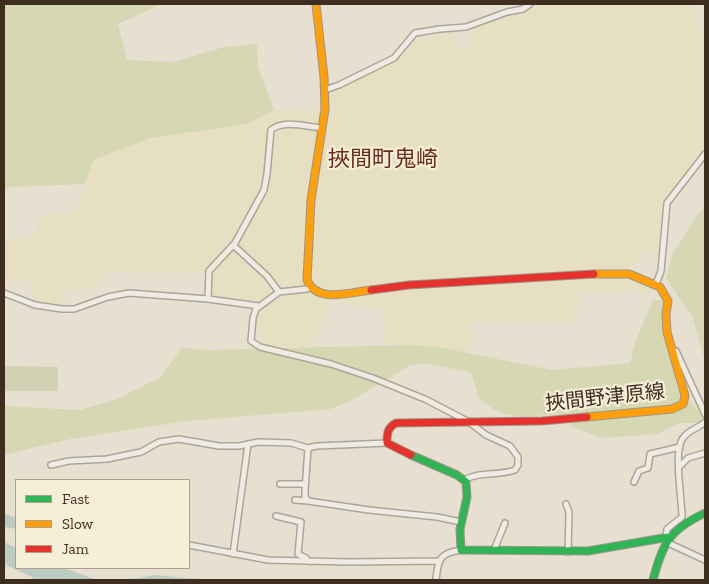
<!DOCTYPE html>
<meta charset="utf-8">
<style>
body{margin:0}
#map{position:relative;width:709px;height:584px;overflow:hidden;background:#e7e0d1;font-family:"Zilla Slab",serif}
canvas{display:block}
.frame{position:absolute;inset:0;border:5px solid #3d2e20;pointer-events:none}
.legend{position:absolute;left:15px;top:479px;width:175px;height:90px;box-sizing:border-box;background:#f7eed8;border:1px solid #ada18e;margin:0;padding:6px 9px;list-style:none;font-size:15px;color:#3d2e20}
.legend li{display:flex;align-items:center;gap:10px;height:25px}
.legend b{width:25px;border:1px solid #ada18e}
</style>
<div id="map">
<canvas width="709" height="584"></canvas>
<div class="frame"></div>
<ul class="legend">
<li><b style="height:6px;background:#30b455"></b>Fast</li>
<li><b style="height:6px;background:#ff9f0a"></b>Slow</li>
<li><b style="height:6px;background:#e5322d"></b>Jam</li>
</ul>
</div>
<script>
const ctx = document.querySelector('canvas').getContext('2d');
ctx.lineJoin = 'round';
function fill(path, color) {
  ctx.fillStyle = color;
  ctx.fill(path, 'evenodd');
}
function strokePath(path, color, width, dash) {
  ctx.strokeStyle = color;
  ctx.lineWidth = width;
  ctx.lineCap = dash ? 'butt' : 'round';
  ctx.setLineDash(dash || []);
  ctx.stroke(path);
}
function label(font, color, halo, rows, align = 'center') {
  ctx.font = font + ' "Zilla Slab","Noto Sans JP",serif';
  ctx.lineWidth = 4.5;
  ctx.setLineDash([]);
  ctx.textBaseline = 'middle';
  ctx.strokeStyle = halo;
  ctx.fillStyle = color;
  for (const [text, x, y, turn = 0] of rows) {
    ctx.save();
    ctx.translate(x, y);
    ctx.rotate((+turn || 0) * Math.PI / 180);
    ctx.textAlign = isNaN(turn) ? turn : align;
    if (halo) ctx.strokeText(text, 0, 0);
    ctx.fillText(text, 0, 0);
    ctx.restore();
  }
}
const farmland = new Path2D(`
 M535,4h160l10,42v103l-40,51 -2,6 -6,53 -7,-9 -10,10v3l-10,1v13l24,9 -7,13 -14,-10 -18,3h-34l-7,30 -102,1 -3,30 -83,-9 -1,-32 -55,-14 -17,49h-53l-4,-38 -3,-6 -43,-6 1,-24 -103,-1 -20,17 -23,2 -1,16 -29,-5 -2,-21h-29v-41l31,-4 3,-20 37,-3 18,-53 58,-22 96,-14 27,-14 47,1 16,-22 61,-28 17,-20 36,-10 11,18 8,-1 2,-20 32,-14h16z`);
const green = new Path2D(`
 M4,4h158l-44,20 9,36 47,2 50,-15 33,-3 1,23 16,43 -27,14 -96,14 -58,22 -8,24 -73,3 -8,3z
 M705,208v153l-13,-45 -26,-37 6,-24 27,-43z
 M653,300h13l-3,14v11l6,22 8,42 28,29 -4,5h-21l-23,11 -55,4 -30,-11 -10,-13c-20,1 -48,6 -67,-4 -6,-3 -10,-9 -16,-12l-8,-26 -44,-8 -16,1 -60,36 -21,8 -144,12 -116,18 -66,16v-49l75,4 36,-10 46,-23 21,-29 24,2 200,-5 32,2 114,23 78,-7 6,-23z`);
const cemetery = new Path2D(`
 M4,366l54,1v24h-54z`);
const water = new Path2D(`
 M4,513l12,5v11l-12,-2z
 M4,542l12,6v20h48l33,12h-63l-2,-3 -24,-11 -4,-4z
 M155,575l52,5h-80z`);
const street = new Path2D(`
 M325,90l14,-5 55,-27 21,-25 25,-4 26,-2 41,-15 16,-3 7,-5
 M233,245l34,31 12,16 28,-3 3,-2
 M656,284l5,-13 6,-68 38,-49
 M279,292l-23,17 -3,9 -2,23 9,6 71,17 42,14 54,22 42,22 17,13 24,11 8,11v8l-3,5c-17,6 -35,1 -51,10
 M4,293l31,12 27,4h12l34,-12 21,-4 79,6 51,7
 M208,299l1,-28 26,-28 29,-53 3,-16 4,-44c13,-11 36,-3 51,-2
 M676,351l29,63
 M308,448l-3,43v6l3,4 61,9 68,7 24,5
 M51,465l18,-4 38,-2 34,-7 18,-10 20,-3 40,7h20l19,-4 33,1 17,5 9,-2 70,-3
 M679,467l9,-9 17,-5
 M634,482l5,-11 9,-3 2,-14 30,-7
 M280,484h25
 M295,500l13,1
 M566,504l3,8 -1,40
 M276,516l25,6 -3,32 8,4 2,3
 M666,537l1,-8 15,-12c0,-18 -9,-66 1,-79 5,-8 16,-10 22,-16
 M666,542l39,18
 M189,545l79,15 79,2 93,-1
 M494,550l11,-27
 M233,554l15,-110
 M436,580c2,-20 3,-27 25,-30`);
const fast = new Path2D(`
 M411,455l46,20 9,7 1,15 -7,32 1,21 127,1 81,-14
 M653,580c10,-37 16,-50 52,-67`);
const slow = new Path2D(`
 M316,4l8,73 1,32 -14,91 -4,80c10,24 44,12 64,10
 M587,417l85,-8 11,-5 2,-8 -18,-64 -1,-18 2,-13 -8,-14 -31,-13h-35`);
const jam = new Path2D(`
 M371,290l38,-5 185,-11
 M411,455l-24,-12c0,-9 0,-15 9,-20l146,-2 45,-4`);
const streetNames = [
 ["挾間野津原線",605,398,-6]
];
const quarterNames = [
 ["挾間町鬼崎",383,160]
];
fill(farmland, '#e6dfc2');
fill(green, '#d6d7b3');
fill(cemetery, '#d1d1b3');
fill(water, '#bcccc2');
strokePath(street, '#ada599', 8);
strokePath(fast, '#9c958a', 9);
strokePath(slow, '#9c958a', 9);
strokePath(jam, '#9c958a', 9);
strokePath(street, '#efebe3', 5);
strokePath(fast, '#30b455', 7);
strokePath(slow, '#ff9f0a', 7);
strokePath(jam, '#e5322d', 7);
label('20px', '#3d2e20', '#f7eed8', streetNames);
label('22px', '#6b2e1e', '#f7eed8', quarterNames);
</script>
